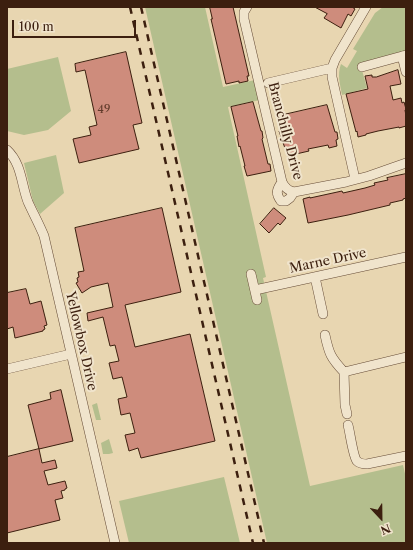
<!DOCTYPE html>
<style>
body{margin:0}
#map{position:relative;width:413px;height:550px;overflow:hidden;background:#e8d6b1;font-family:"Libre Caslon Text",serif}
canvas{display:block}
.frame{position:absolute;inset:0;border:8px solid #3c1f0f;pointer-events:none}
.north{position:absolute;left:361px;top:498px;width:40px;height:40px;-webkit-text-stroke:3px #f0e4cc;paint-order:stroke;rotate:158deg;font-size:11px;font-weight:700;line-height:16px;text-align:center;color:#3c1f0f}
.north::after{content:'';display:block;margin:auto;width:14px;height:18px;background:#3c1f0f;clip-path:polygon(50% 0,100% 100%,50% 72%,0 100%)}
.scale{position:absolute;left:12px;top:20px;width:124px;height:18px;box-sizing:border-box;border:2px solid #3c1f0f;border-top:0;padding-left:5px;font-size:12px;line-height:14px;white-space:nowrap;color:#3c1f0f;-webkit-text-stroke:3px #f0e4cc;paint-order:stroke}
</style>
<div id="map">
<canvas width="413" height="550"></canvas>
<div class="frame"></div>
<div class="north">N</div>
<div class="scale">100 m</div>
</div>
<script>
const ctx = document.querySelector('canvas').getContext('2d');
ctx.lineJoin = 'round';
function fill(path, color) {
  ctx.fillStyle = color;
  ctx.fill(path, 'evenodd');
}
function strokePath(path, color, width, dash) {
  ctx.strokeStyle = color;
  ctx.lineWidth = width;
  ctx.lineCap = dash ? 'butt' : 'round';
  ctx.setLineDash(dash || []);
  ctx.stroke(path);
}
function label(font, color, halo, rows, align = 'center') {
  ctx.font = font + ' "Libre Caslon Text",serif';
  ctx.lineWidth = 4;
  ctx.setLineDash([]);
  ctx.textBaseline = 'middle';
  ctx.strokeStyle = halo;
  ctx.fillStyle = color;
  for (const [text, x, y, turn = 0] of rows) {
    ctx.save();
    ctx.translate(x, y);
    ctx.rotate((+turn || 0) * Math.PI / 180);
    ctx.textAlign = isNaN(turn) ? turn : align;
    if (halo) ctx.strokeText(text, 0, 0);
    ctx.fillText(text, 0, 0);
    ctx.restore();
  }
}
const green = new Path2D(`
 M145,7h60l18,80 32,-7 5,20 -32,7 38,170 -3,1 47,208 93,-21 3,13v65h-139z
 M383,7h23v44l-46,12 7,25 -25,7c-2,-11 -5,-20 -1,-31l6,4 10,-17 -4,-2 22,-36z
 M58,57l13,54 -23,19 -24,5 -17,-4v-62z
 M56,155l8,38 -24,21 -7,-13 -9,-38z
 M89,368l4,17h-6l-3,-15z
 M97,403l4,17h-5l-4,-15z
 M109,439l4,14 -4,1h-6l-2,-11z
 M224,477l16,66h-111l-10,-42z`);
const building = new Path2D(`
 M210,7h23l16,69h-2l1,5 -9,2v-2l-13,3 -15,-65h1z
 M315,7h37l3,2 -4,7 -3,-2 -7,14 -17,-10 3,-4z
 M126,52l16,71 -9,2 6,24 -60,14 -6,-24 18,-4 -2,-8 8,-2 -12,-55 -9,2 -1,-8z
 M398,70l3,14 -11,2 3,14 8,-2 1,5 2,-1 2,7 -1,1 1,6v10l-7,2v-1l-21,4 -12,3v1l-8,2 -1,-6 -1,1 -10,-38 22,-5 -3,-13 7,-1v2h4z
 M253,102l8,29h1l1,7 -1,1 6,25h2l1,7 -24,5 -3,-10h1l-5,-20 -1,1 -2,-11h1l-7,-29z
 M327,105l8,27h2l1,7 -2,1 1,6 -8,2 -1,-3 -20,4 1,2 -13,3v1l-8,2 -9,-26h2l-3,-10 2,-1 -1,-4z
 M406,174v24l-3,1v1l-13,3v2l-42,10 -40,8 -5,-24 7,-2v1l32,-7 1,2 22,-5 10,-3 -1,-2 14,-3 -1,-2z
 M162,208l19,84 -56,13 10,42 55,-13 25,107 -74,17 -3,-10 -9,3 -4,-16 10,-2 -5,-20 -9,2 -3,-16 9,-2 -5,-20 -9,2 -4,-16 10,-2 -4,-16 -5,1 -7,-29 -15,4 -1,-8 26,-6 -5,-24 -17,4 -9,6 -6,-10 2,-1 -1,-4 2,-1 -1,-5 6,-1 -9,-43z
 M274,208l12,10 -6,7 -2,-2 -9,10 -9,-9z
 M26,289l4,15 11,-3 6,24 -3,1 1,3 -2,1v1l-28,7 -2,-11 -6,2v-36z
 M61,390l12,51 -34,8 -11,-44 23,-6 -1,-6z
 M39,449l3,14 13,-3 2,8 -13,3 4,14 17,-4 2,7 -2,1v1l-4,1 2,7 -8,2 5,20 -53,13v-76z`);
const minor = new Path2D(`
 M247,7l-3,5v7l38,163c3,6 6,9 12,10l52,-10 23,-6 37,-13
 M402,56l4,16
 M362,67l44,-12
 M268,83l64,-15
 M7,150c15,14 14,34 21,52 5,11 11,22 16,34l71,307
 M355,179l-23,-102v-9l3,-8 31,-53
 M282,182c-5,7 -7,11 -1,19h5l4,-3 4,-6
 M251,274l6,26
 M315,277l8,37
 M255,290l151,-33
 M325,335c4,19 6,23 19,37l1,33 2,9
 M7,369l64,-15
 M344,372l62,-15
 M348,425c2,7 5,32 9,36 3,3 7,3 10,3l39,-8`);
const rail = new Path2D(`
 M130,7l123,536
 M141,7l123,536`);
const numberNames = [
 ["49",104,110]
];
const streetNames = [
 ["Branchilly Drive",285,131,75],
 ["Marne Drive",328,261,-12],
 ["Yellowbox Drive",81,341,77]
];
fill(green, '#b4be8d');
fill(building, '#ce8c7c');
strokePath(building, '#3c1f0f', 1);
strokePath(minor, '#674d38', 10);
strokePath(minor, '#f0e4cc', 9);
strokePath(rail, '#3c1f0f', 2.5, [7, 7]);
label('11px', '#603a2a', null, numberNames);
label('13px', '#3c1f0f', '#f0e4cc', streetNames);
</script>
